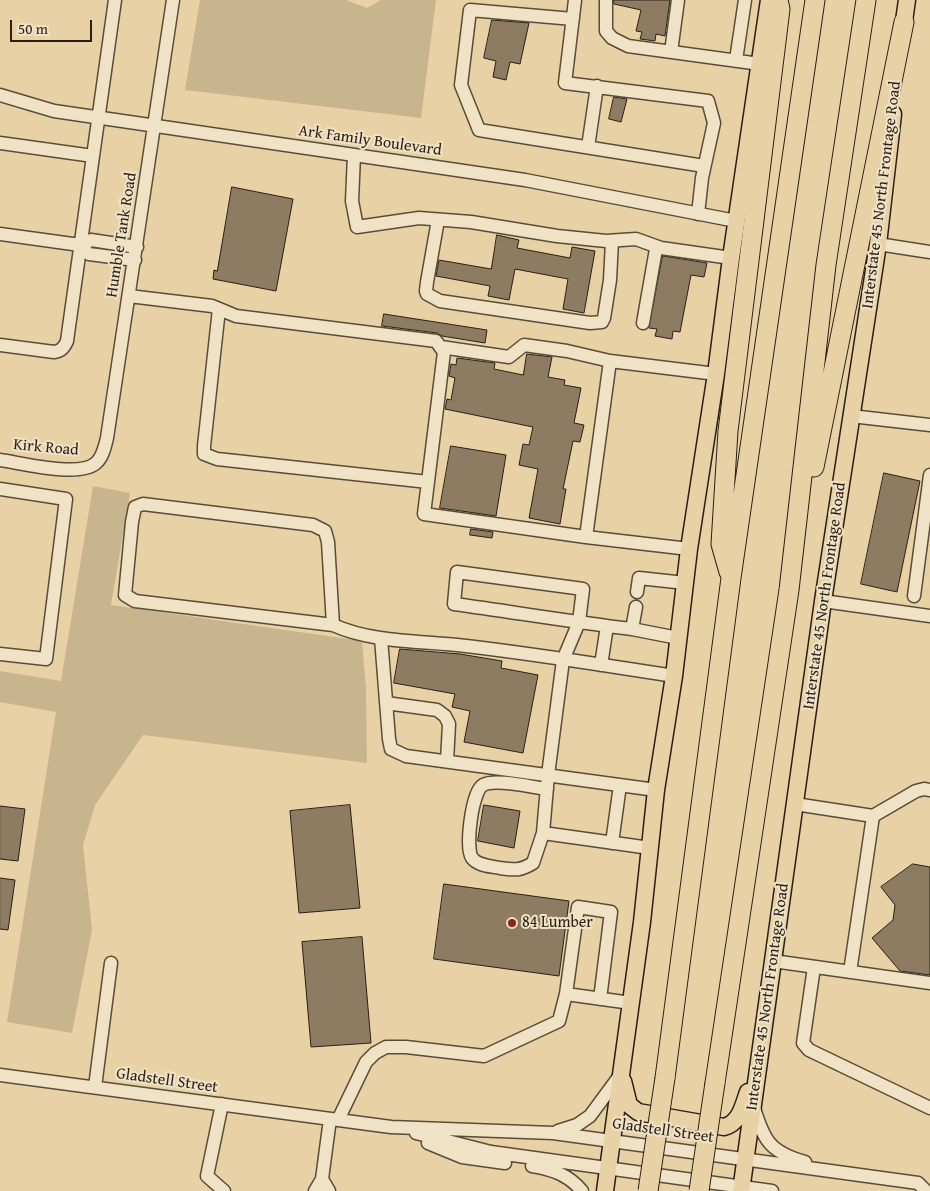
<!DOCTYPE html>
<style>
body{margin:0}
#map{position:relative;width:930px;height:1191px;overflow:hidden;background:#e8d2a5;font-family:"Gentium Book Plus",serif}
canvas{display:block}
.scale{position:absolute;left:10px;top:20px;width:82px;height:22px;box-sizing:border-box;border:2px solid #2a1f17;border-top:0;padding-left:6px;font-size:15px;line-height:18px;white-space:nowrap;color:#2a1f17;-webkit-text-stroke:4px #f0e2c4;paint-order:stroke}
</style>
<div id="map">
<canvas width="930" height="1191"></canvas>
<div class="scale">50 m</div>
</div>
<script>
const ctx = document.querySelector('canvas').getContext('2d');
ctx.lineJoin = 'round';
function fill(path, color) {
  ctx.fillStyle = color;
  ctx.fill(path, 'evenodd');
}
function strokePath(path, color, width, dash) {
  ctx.strokeStyle = color;
  ctx.lineWidth = width;
  ctx.lineCap = dash ? 'butt' : 'round';
  ctx.setLineDash(dash || []);
  ctx.stroke(path);
}
function label(font, color, halo, rows, align = 'center') {
  ctx.font = font + ' "Gentium Book Plus",serif';
  ctx.lineWidth = 4;
  ctx.setLineDash([]);
  ctx.textBaseline = 'middle';
  ctx.strokeStyle = halo;
  ctx.fillStyle = color;
  for (const [text, x, y, turn = 0] of rows) {
    ctx.save();
    ctx.translate(x, y);
    ctx.rotate((+turn || 0) * Math.PI / 180);
    ctx.textAlign = isNaN(turn) ? turn : align;
    if (halo) ctx.strokeText(text, 0, 0);
    ctx.fillText(text, 0, 0);
    ctx.restore();
  }
}
const green = new Path2D(`
 M200,0h146l21,8 14,-8h55l-15,118 -236,-28z
 M93,486l37,7 -19,112 251,36 4,48 1,74 -224,-28 -48,70 -12,40 9,85 -20,103 -65,-11 49,-310 -56,-10v-31l61,10z`);
const building = new Path2D(`
 M614,0h56l-5,36 -9,-2 -1,7 -15,-2 2,-7 -6,-1 5,-21 -27,-6z
 M492,20l37,3 -9,41 -10,-2 -4,18 -13,-3 3,-16 -12,-3z
 M614,97l13,2 -6,23 -12,-3z
 M232,187l61,12 -17,92 -63,-12 1,-9 3,1z
 M497,235l22,5 -2,8 53,10 2,-11 23,4 -11,62 -21,-4 5,-30 -53,-10 -6,31 -21,-4 2,-10 -54,-10 3,-16 52,9z
 M663,256l44,7 -3,14 -13,-2 -11,57 -7,-1 -1,8 -17,-3 2,-7 -8,-1z
 M384,314l103,16 -2,13 -43,-7 -5,-3 -55,-7z
 M527,354l25,3 -4,20 17,3 -1,5 17,3 -7,35 10,2 -4,17 -7,-1 -10,48h3l-6,35 -31,-6 9,-49 -19,-4 4,-21 6,1 4,-18 -88,-18 2,-10 4,1 4,-22 -6,-2 2,-12 5,1 1,-7 38,5 -1,6 29,6z
 M451,446l55,9 -10,61 -56,-8z
 M884,473l36,8 -23,111 -36,-8z
 M471,529l22,3 -1,6 -22,-3z
 M400,649l60,5 42,7 -1,7 37,7 -15,78 -59,-11 6,-31 -18,-4 3,-13 -61,-11z
 M350,805l10,103 -61,5 -9,-102z
 M484,805l36,6 -6,37 -36,-7z
 M0,806l25,3 -7,52 -18,-2z
 M913,864l17,3v108l-30,-4 -28,-33 21,-18 2,-15 -14,-18z
 M0,878l15,2 -7,50 -8,-1z
 M444,884l125,17 -10,75 -125,-17z
 M362,937l9,106 -60,4 -9,-105z`);
const minor = new Path2D(`
 M575,0l-10,83 143,18 6,22 -12,55 -4,36
 M606,0v31l6,7 16,8 132,18
 M573,19l-103,-9 -9,75 18,45 225,36
 M671,52l7,-52
 M736,60l9,-60
 M0,95l54,16 471,69 211,41
 M0,143l93,13
 M588,147l9,-61
 M354,155l-2,46 5,26 62,-9 52,4 86,14 49,5 30,-2 25,9
 M438,220l-11,62 -1,9 1,3 13,7 150,22 12,-1 2,-4 6,-38 2,-39
 M0,234l80,11 11,-5 46,7
 M878,244l52,8
 M80,245l9,9 46,6
 M129,296l83,10 24,10 200,25 8,11 -20,162 162,23
 M219,309l-15,137v8l13,5 211,23
 M643,323l13,-74 5,-1 70,10
 M0,345l54,7c7,-1 10,-4 13,-11l48,-341
 M441,347l68,10 15,-12 43,6 43,10
 M851,416l79,9
 M0,460c22,3 79,18 96,3 7,-6 9,-17 11,-25l66,-438
 M0,489l66,10 -20,160 -46,-5
 M689,549l-103,-12 24,-176 106,13
 M637,592l2,-14 46,5
 M914,596l16,-121
 M823,601l107,15
 M636,607l-4,22 46,9
 M333,625l-198,-24 -10,-6 7,-73 3,-15 8,-3 170,21 12,6 3,11 5,83c38,17 84,16 124,20 73,8 145,20 217,31
 M632,629c-59,-7 -119,-17 -178,-25l3,-32 126,17 -4,33 -16,38 -15,115 -5,58 107,15
 M381,638l8,101 2,10 15,7 250,34
 M601,665l6,-39
 M386,703l51,7 8,6 4,8 -2,37
 M795,804l78,12 43,-25 8,-2 6,1
 M543,833l-10,30c-13,8 -18,7 -33,5 -9,-2 -22,-2 -28,-10 -7,-11 0,-67 11,-73 12,-7 48,2 64,4
 M612,843l8,-58
 M773,961l157,22
 M814,967l-11,76 6,7 121,58
 M850,972l23,-156
 M600,999l11,-87 -33,-5 -12,87 65,9
 M0,1075l391,52 162,6 365,50 8,8
 M95,1087l16,-124
 M222,1104l-15,72 17,15
 M754,1108c10,33 16,44 51,54
 M338,1120l28,-58 9,-9 11,-6h20l78,9 75,-35 7,-27
 M558,1131l19,-6 13,-9 31,-42
 M416,1133l75,19 281,39
 M428,1143l34,14 43,6
 M532,1166c20,3 37,9 50,25
 M315,1191l7,-12
 M329,1191l-7,-12 8,-60`);
const major = new Path2D(`
 M902,35l5,-35
 M623,1081l6,24 9,7 86,15c16,-4 19,-21 24,-35
 M605,1191l37,-269 14,-132 18,-114 15,-127 27,-175 15,-116 38,-258
 M741,1191l82,-590 55,-357 15,-130`);
const highway = new Path2D(`
 M814,467l90,-445
 M729,572l-8,-28 7,-113 52,-422 -2,-9
 M665,1078l66,-500 84,-578
 M715,1083l74,-493 37,-325 40,-265`);
const highwayBridge = new Path2D(`
 M648,1191l17,-113
 M699,1191l16,-108`);
const markers = [
 [512,923,5,"#8f2418"]
];
const streetNames = [
 ["Ark Family Boulevard",370,141,8],
 ["Interstate 45 North Frontage Road",882,195,-83],
 ["Humble Tank Road",122,235,-81],
 ["Kirk Road",46,448,5],
 ["Interstate 45 North Frontage Road",825,596,-82],
 ["Interstate 45 North Frontage Road",768,997,-82],
 ["Gladstell Street",167,1081,8],
 ["Gladstell Street",663,1131,8]
];
const poiNames = [
 ["84 Lumber",522,923]
];
fill(green, '#c8b48d');
fill(building, '#8d7c61');
strokePath(building, '#2a1f17', 1);
strokePath(minor, '#5a4c3a', 15);
strokePath(major, '#2a1f17', 19);
strokePath(highway, '#2a1f17', 21);
strokePath(minor, '#f0e2c4', 12);
strokePath(major, '#e8d2a5', 16);
strokePath(highway, '#e8d2a5', 19);
strokePath(highwayBridge, '#2a1f17', 21, []);
strokePath(highwayBridge, '#e8d2a5', 19);
for (const [x, y, r, color] of markers) {
  const dot = new Path2D();
  dot.arc(x, y, r, 0, 2 * Math.PI);
  ctx.fillStyle = color;
  ctx.fill(dot);
  strokePath(dot, '#f0e2c4', 2);
}
label('16px', '#2a1f17', '#f0e2c4', streetNames);
label('16px', '#2a1f17', '#f0e2c4', poiNames, 'left');
</script>
